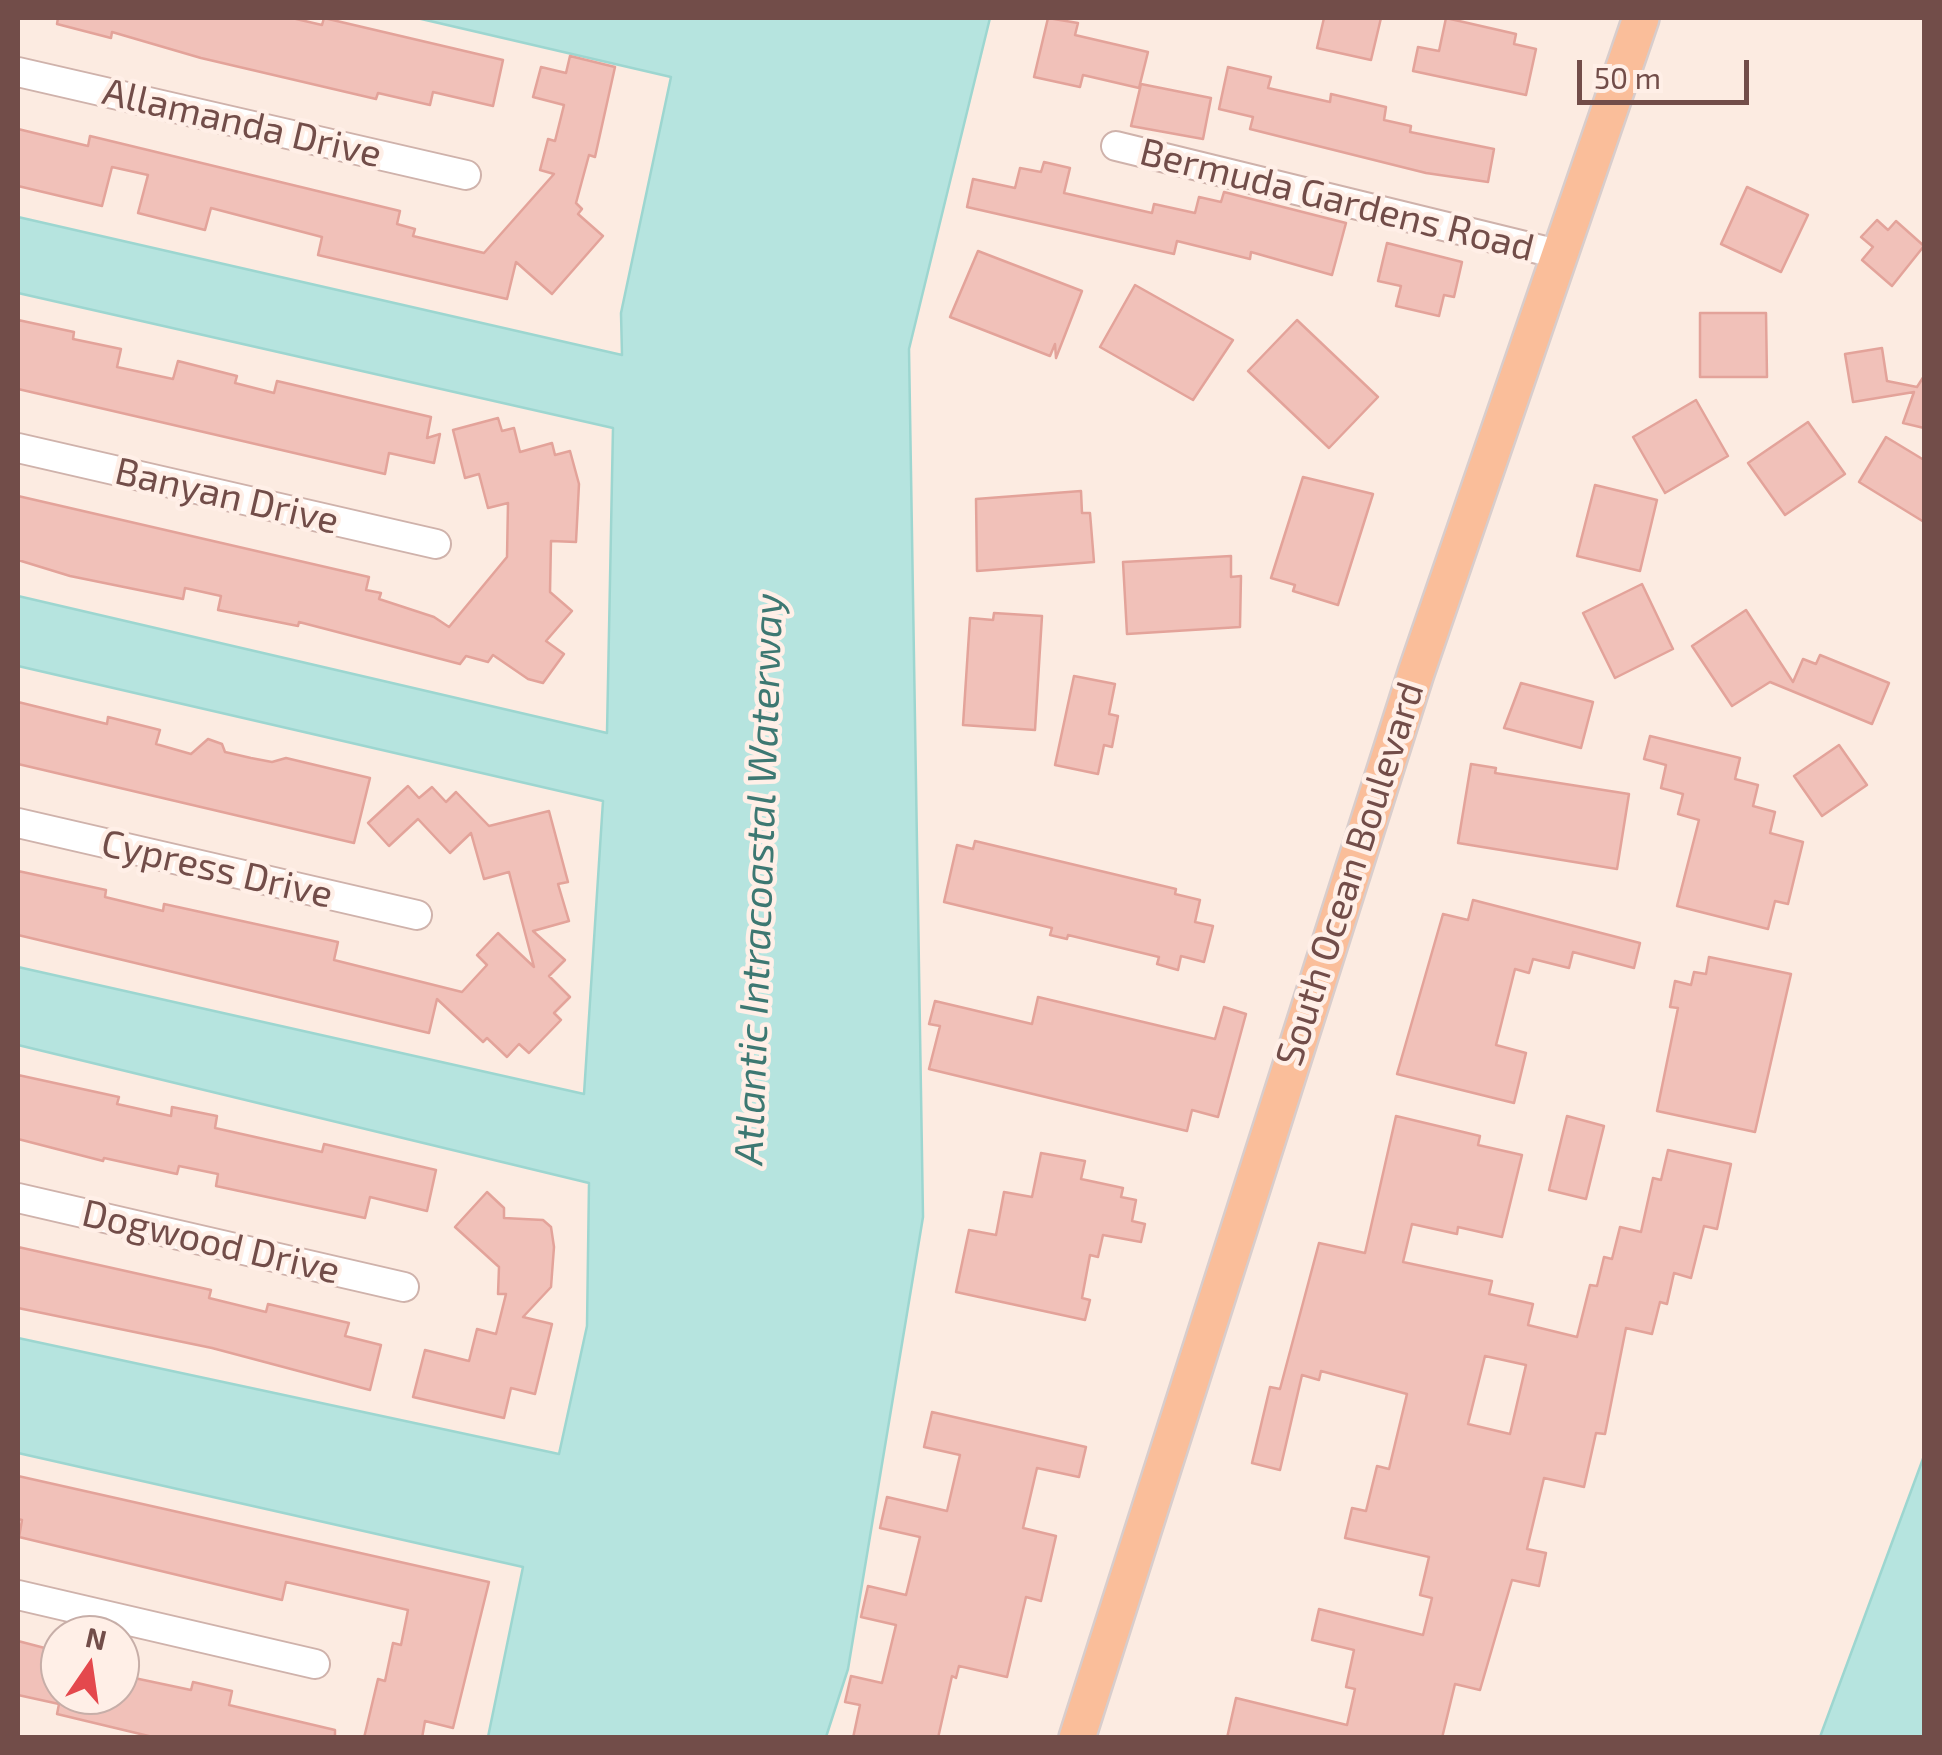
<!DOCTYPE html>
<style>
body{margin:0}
#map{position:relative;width:1942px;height:1755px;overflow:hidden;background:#fcebe1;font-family:"Exo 2",sans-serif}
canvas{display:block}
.frame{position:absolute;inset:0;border:20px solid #724d49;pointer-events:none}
.north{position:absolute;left:40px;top:1615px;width:100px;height:100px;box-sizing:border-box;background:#ffefe7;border:2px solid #c7aea8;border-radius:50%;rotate:13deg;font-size:28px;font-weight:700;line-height:40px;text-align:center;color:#724d49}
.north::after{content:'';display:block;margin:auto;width:35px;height:45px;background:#e4484d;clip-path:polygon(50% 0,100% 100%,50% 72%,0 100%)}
.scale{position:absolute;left:1577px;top:60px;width:172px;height:45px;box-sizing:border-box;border:5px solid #724d49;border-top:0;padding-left:12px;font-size:30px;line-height:35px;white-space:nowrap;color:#724d49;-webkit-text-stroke:8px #ffefe7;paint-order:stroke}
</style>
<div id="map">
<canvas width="1942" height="1755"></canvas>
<div class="frame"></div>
<div class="north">N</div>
<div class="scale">50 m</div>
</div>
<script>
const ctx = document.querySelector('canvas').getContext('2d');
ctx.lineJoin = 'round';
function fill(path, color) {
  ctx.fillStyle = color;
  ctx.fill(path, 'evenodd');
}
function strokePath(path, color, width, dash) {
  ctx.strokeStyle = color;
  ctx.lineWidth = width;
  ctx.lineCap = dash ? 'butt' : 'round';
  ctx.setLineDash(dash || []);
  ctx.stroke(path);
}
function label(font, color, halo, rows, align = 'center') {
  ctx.font = font + ' "Exo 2",sans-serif';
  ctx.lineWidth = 9;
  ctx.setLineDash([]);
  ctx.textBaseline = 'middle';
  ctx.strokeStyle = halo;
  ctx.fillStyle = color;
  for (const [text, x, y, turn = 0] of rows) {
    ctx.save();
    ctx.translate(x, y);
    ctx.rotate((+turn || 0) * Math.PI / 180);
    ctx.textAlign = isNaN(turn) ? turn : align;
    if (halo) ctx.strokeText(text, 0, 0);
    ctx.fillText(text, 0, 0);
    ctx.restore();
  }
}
const water = new Path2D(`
 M417,18h573l-81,331 14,868 -75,452 -22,68h-338l35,-170 -505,-114v-115l541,116 28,-128 2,-143 -571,-138v-78l566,127 19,-293 -585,-135v-70l589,137 6,-305 -595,-135v-76l604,138 -1,-42 50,-236z
 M1924,1456v281h-104z`);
const building = new Path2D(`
 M58,18h234l30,7 2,-7 179,42 -10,46 -60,-14 -3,13 -52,-12 -2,6 -175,-41 -89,-26 -1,6 -54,-14z
 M1048,18l30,5 -3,12 73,17 -9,36 -56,-13 -3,12 -46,-10z
 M1324,18h57l-10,42 -54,-12z
 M1446,18l70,16 -2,10 22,5 -10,46 -113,-24 5,-24 21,4z
 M570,56l45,11 -20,90 -6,-2 -13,48 6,6 -4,5 25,22 -51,58 -36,-32 -9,37 -189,-44 4,-18 -111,-29 -6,22 -67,-17 10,-38 -36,-8 -10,39 -84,-20v-57l70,17 2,-10 310,75 -3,13 18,5 -2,7 71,17 70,-79 -14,-4 8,-31 7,2 9,-36 -31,-8 8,-30 25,6z
 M1228,67l43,10 -3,11 62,14 1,-8 55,13 -2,13 27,6 -1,6 84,17 -6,33 -62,-9 -176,-44 3,-12 -34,-8z
 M1141,84l70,14 -8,41 -72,-13z
 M1044,162l26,6 -6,25 88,20 2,-9 41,9 4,-16 22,5 3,-10 122,31 -14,52 -81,-23 -1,7 -73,-18 -3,13 -207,-47 6,-28 42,9 5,-20 21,4z
 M1747,187l61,28 -27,57 -60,-28z
 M1877,220l11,10 8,-9 28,25 -32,40 -30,-26 11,-13 -12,-10z
 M1387,243l75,19 -8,35 -10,-2 -5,21 -43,-10 5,-20 -23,-5z
 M978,251l104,40 -26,67 -1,-14 -5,12 -100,-39z
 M1135,285l98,55 -40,60 -93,-53z
 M1700,313h66l1,64h-67z
 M18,320l56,12 -1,7 48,10 -4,18 56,12 5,-18 59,15 -2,7 39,10 3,-12 154,36 -4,21 13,-4 -6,29 -45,-10 -4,21 -367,-85z
 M1297,320l81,77 -49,51 -81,-77z
 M1882,348l5,33 30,6 7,-11v52l-21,-5 11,-31 -61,10 -8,-48z
 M1696,400l32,56 -63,37 -32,-56z
 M498,418l4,13 12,-3 6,24 32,-9 3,12 15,-4 9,33 -3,58 -25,-1 -1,51 22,19 -26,30 18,13 -21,29 -15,-4 -35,-24 -5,7 -22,-6 -6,8 -161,-42 -1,4 -80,-16 3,-14 -36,-8 -2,11 -113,-23 -52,-16v-64l351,81 -3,13 15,3 -2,6 55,18 15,10 58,-70 1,-54 -20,5 -9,-34 -14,4 -12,-48z
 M1808,422l37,52 -60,41 -37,-52z
 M1886,437l38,23v62l-65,-40z
 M1303,477l70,17 -35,111 -45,-14 2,-6 -24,-7z
 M1595,485l62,15 -17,71 -63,-15z
 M1081,491l1,22h8l4,49 -117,9 -1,-72z
 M1231,556v21l10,-1 -1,51 -113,7 -4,-72z
 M1642,584l31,65 -58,29 -32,-65z
 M1746,610l47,72 10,-23 13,5 4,-9 69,28 -17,41 -102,-42 -38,24 -40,-60z
 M994,613l48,3 -7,114 -72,-5 7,-107 23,2z
 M1074,676l41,8 -6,30 9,2 -6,31 -8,-2 -6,29 -43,-9z
 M1521,683l72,19 -12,46 -77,-20z
 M18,702l89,22 1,-7 52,13 -4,14 35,10 17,-15 14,5 3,8 26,6 21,4 14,-4 84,20 -16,65 -336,-79z
 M1650,736l90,22 -5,21 23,6 -5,21 22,6 -5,21 33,9 -15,62 -13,-3 -7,28 -91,-23 22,-86 -21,-6 5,-20 -22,-6 5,-23 -22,-6z
 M1839,745l28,40 -45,31 -28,-40z
 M1471,764l25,4 -1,5 134,21 -12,75 -159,-26z
 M408,786l11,12 13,-11 14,15 10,-10 33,34 60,-15 19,71 -10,2 11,37 -36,10 32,29 -16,16 21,21 -16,16 7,7 -32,33 -10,-9 -12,13 -20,-19 -4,4 -46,-43 -8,34 -411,-98v-64l88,19 -1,7 58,14 1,-7 174,38 -4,18 128,32 25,-27 -10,-10 21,-22 36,34 -25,-95 -25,7 -13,-46 -21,20 -32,-34 -29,27 -21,-23z
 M975,841l201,48 -1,5 25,6 -5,22 18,4 -9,36 -23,-6 -3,14 -21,-6 2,-7 -91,-22 -1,4 -17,-4 2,-7 -108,-26 13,-57 16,4z
 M1473,900l167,43 -6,25 -61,-16 -4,16 -36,-9 -4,14 -14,-4 -19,76 30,8 -12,50 -117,-29 46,-160 25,6z
 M1709,957l82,17 -36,158 -98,-21 21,-103 -8,-1 5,-26 16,4 3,-13 12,2z
 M1038,997l177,42 9,-32 22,7 -28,103 -26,-7 -5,21 -258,-62 11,-43 -11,-2 6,-23 97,23z
 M18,1075l101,22 -2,7 54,12 1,-9 45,9 -2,12 107,24 2,-8 112,26 -9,41 -57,-14 -5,21 -149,-32 2,-12 -39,-8 -2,8 -73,-16 -1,3 -85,-22z
 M1396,1116l84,20 -2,9 44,10 -20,82 -44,-10 -1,7 -45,-10 -9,38 89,19 -3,13 44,10 -5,21 49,12 13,-52 7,1 7,-29 8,2 8,-32 21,5 12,-54 8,2 7,-30 63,14 -14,65 -13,-3 -13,52 -17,-5 -7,31 -7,-2 -8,32 -26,-6 -21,106 -9,-1 -12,54 -40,-9 -17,71 19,4 -7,33 -27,-6 -32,110 -25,-6 -13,54h-215l9,-40 111,27 8,-36 -9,-2 8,-37 -42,-10 7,-31 104,26 9,-37 -12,-3 9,-38 -84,-19 7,-30 14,3 11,-45 12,3 18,-75 -86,-23 -2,9 -17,-5 -22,95 -28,-7 18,-76 10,2 39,-146 46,10zM1485,1356l41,9 -16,69 -42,-10z
 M1567,1116l37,10 -18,73 -37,-9z
 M1041,1153l44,8 -4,18 42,9 -2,9 15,3 -4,21 13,3 -4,18 -38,-7 -5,22 -8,-2 -8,43 8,2 -5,20 -129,-28 13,-62 27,5 8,-43 28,5z
 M487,1192l17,16v10l39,2 8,7 3,20 -3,40 -28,30 29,7 -17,70 -24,-6 -7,30 -91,-21 12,-47 44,11 8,-32 19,5 10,-40h-8l1,-27 -44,-40z
 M18,1247l193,43 -2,8 57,14 2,-8 81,19 -4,13 36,9 -11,45 -158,-42 -194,-40z
 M932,1412l154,35 -7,30 -42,-9 -14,60 33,8 -15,65 -15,-4 -19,80 -48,-11 -3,12 -4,-2 -14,62h-85l7,-33 -15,-3 6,-26 31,7 14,-58 -35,-8 7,-31 38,9 14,-58 -40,-9 7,-31 60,14 13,-56 -36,-8z
 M18,1476l471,106 -36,146 -28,-7 -3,17h-58l14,-59 7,2 8,-38 8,2 7,-35 -122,-28 -4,18 -263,-63 3,-17 -4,-1z
 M18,1641l42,11v48l1,-5h59v-20l71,15 2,-8 39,9 -3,14 106,25v8h-178l-100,-24 2,-10 -41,-9z`);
const minor = new Path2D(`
 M18,72l448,103
 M1116,146l442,108
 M18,448l418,96
 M18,823l399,92
 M18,1198l386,89
 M18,1595l297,69`);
const major = new Path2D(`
 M1077,1738l339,-1065 225,-655`);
const streetNames = [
 ["Allamanda Drive",242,123,13],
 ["Bermuda Gardens Road",1337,200,14],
 ["Banyan Drive",227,496,13],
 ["Cypress Drive",217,869,13],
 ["South Ocean Boulevard",1350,874,-72],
 ["Dogwood Drive",211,1242,13]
];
const waterNames = [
 ["Atlantic Intracoastal Waterway",759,879,-88]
];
fill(water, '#b6e4df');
strokePath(water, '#9dd6d0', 2.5);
fill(building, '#f1c1b9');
strokePath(building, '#e3a39a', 2.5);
strokePath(minor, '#cfb2ab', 32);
strokePath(major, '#d8cdcc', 40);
strokePath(minor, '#fff', 28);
strokePath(major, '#fabe9a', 35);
label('38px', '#724d49', '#ffefe7', streetNames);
label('italic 40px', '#3d7872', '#ffefe7', waterNames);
</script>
